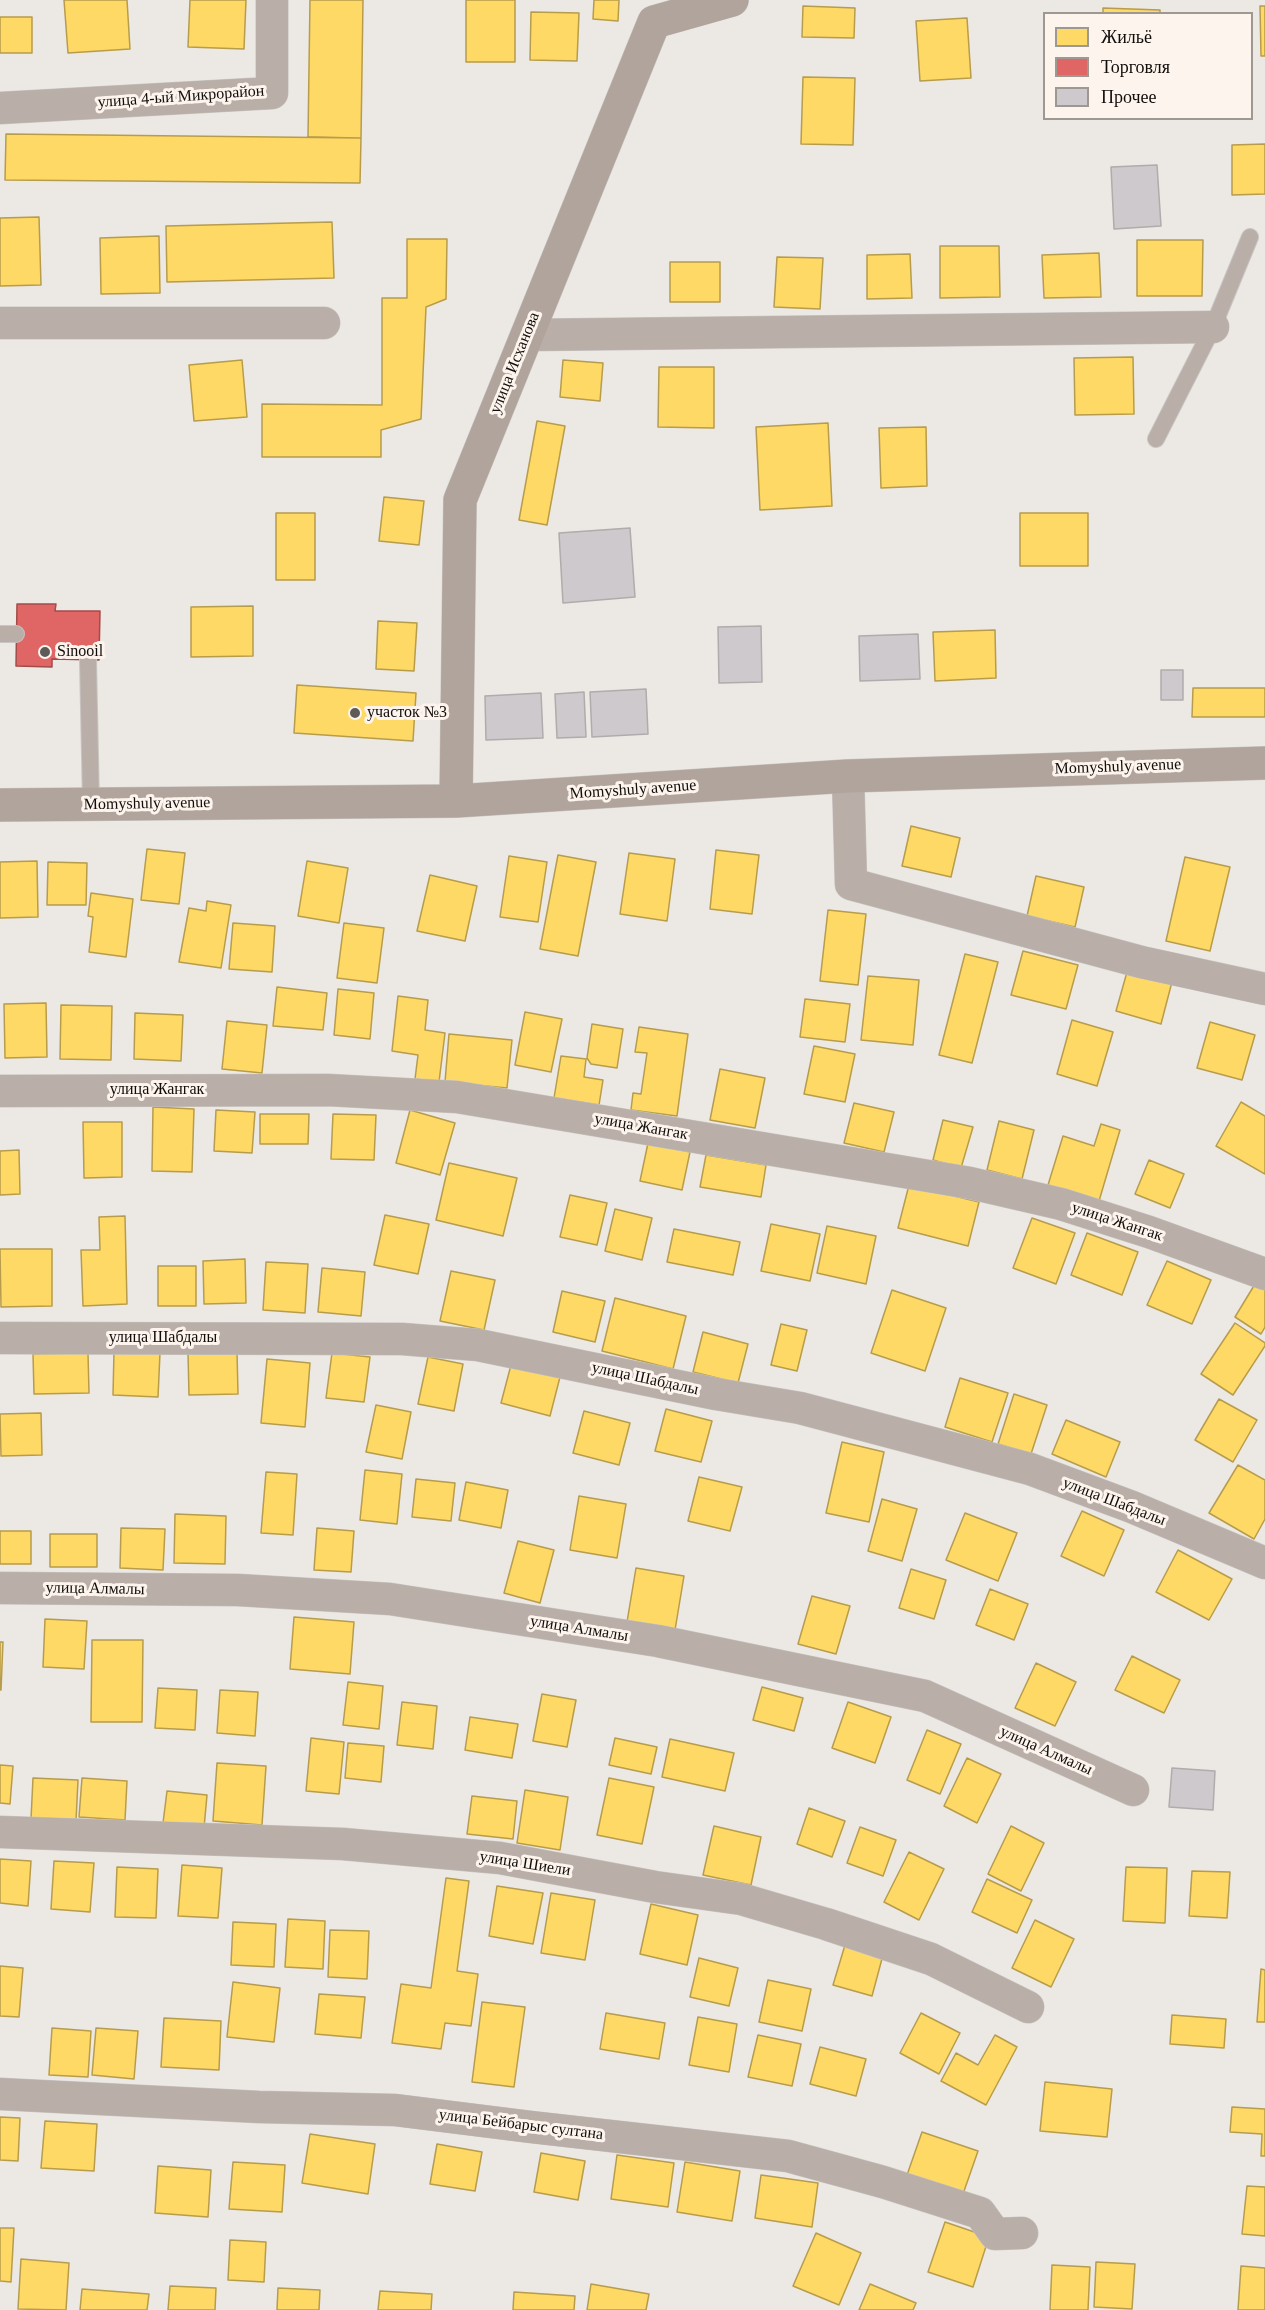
<!DOCTYPE html>
<meta charset="utf-8">
<style>
body{margin:0}
#map{position:relative;width:1265px;height:2310px;overflow:hidden;background:#ece8e4;font-family:"Times New Roman",serif}
canvas{display:block}
.legend{position:absolute;left:1043px;top:12px;width:210px;height:108px;box-sizing:border-box;background:#fdf4ed;border:2px solid #9e9893;margin:0;padding:8px 10px;list-style:none;font-size:18px;color:#100d0b}
.legend li{display:flex;align-items:center;gap:12px;height:30px}
.legend b{width:30px;border:2px solid #9e9893}
</style>
<div id="map">
<canvas width="1265" height="2310"></canvas>
<ul class="legend">
<li><b style="height:16px;background:#ffd966"></b>Жильё</li>
<li><b style="height:16px;background:#e06666"></b>Торговля</li>
<li><b style="height:16px;background:#cdc9cd"></b>Прочее</li>
</ul>
</div>
<script>
const ctx = document.querySelector('canvas').getContext('2d');
ctx.lineJoin = 'round';
function fill(path, color) {
  ctx.fillStyle = color;
  ctx.fill(path, 'evenodd');
}
function strokePath(path, color, width, dash) {
  ctx.strokeStyle = color;
  ctx.lineWidth = width;
  ctx.lineCap = dash ? 'butt' : 'round';
  ctx.setLineDash(dash || []);
  ctx.stroke(path);
}
function label(font, color, halo, rows, align = 'center') {
  ctx.font = font + ' "Times New Roman",serif';
  ctx.lineWidth = 6;
  ctx.setLineDash([]);
  ctx.textBaseline = 'middle';
  ctx.strokeStyle = halo;
  ctx.fillStyle = color;
  for (const [text, x, y, turn = 0] of rows) {
    ctx.save();
    ctx.translate(x, y);
    ctx.rotate((+turn || 0) * Math.PI / 180);
    ctx.textAlign = isNaN(turn) ? turn : align;
    if (halo) ctx.strokeText(text, 0, 0);
    ctx.fillText(text, 0, 0);
    ctx.restore();
  }
}
const homes = new Path2D(`
 M64,0h63l3,49 -62,4z
 M190,0h56l-2,49 -56,-2z
 M310,0h53l-2,138 -53,-1z
 M466,0h49v62h-49z
 M594,0h25l-1,21 -25,-2z
 M803,6l52,2 -1,30 -52,-1z
 M1260,6h5v50h-4z
 M1103,8l57,2v4h-57z
 M531,12l48,1 -2,48 -47,-1z
 M0,17h32v36h-32z
 M967,18l4,60 -51,3 -4,-60z
 M803,77l52,1 -2,67 -52,-1z
 M6,134l355,4 -1,45 -355,-3z
 M1265,144v50l-33,1v-50z
 M39,217l2,68 -41,1v-68z
 M332,222l2,56 -167,4 -1,-56z
 M159,236l1,57 -59,1 -1,-56z
 M407,239h40l-1,60 -20,8 -5,112 -40,11v27h-119v-53l120,1v-107h25z
 M1137,240h66l-1,56h-65z
 M940,246h59l1,51 -60,1z
 M1099,253l2,44 -57,1 -2,-43z
 M910,254l2,44 -45,1v-44z
 M777,257l46,1 -3,51 -46,-2z
 M670,262h50v40h-50z
 M1133,357l1,57 -59,1 -1,-57z
 M242,360l5,57 -53,4 -5,-56z
 M563,360l40,3 -3,38 -40,-4z
 M659,367h55v61l-56,-1z
 M537,421l28,5 -18,99 -28,-5z
 M828,423l4,83 -72,4 -4,-83z
 M926,427l1,59 -46,2 -2,-60z
 M384,497l40,4 -5,44 -40,-4z
 M276,513h39v67h-39z
 M1020,513h68v53h-68z
 M253,606v50l-62,1v-50z
 M378,621l39,2 -3,48 -38,-2z
 M995,630l1,48 -61,3 -2,-49z
 M297,685l119,8 -3,48 -119,-8z
 M1193,688h72v29h-73z
 M911,826l49,12 -9,39 -49,-11z
 M147,849l38,4 -6,51 -38,-4z
 M716,850l43,5 -7,59 -42,-5z
 M629,853l46,6 -8,62 -47,-7z
 M558,855l38,7 -18,94 -38,-7z
 M509,856l38,6 -9,60 -38,-5z
 M1185,857l45,10 -20,84 -44,-10z
 M37,861l1,56 -38,1v-56z
 M307,861l41,7 -9,55 -41,-7z
 M48,862l39,1 -1,42h-39z
 M430,875l47,11 -12,55 -48,-10z
 M1036,876l48,11 -9,40 -48,-11z
 M91,893l42,6 -7,58 -37,-5 4,-35 -5,-1z
 M207,901l24,4 -10,63 -42,-6 10,-54 17,3z
 M828,910l38,4 -8,71 -38,-4z
 M233,923l42,3 -3,46 -43,-3z
 M344,923l40,5 -7,55 -40,-5z
 M1023,951l55,14 -12,44 -55,-14z
 M965,954l33,8 -26,101 -33,-8z
 M1129,965l44,13 -12,46 -45,-13z
 M868,976l51,4 -6,65 -52,-5z
 M277,987l50,6 -4,37 -50,-4z
 M338,989l36,4 -4,46 -36,-4z
 M398,996l30,4 -3,30 20,3 -6,49 -24,-3 3,-24 -26,-4z
 M805,999l45,5 -5,38 -45,-5z
 M46,1003l1,54 -42,1 -1,-54z
 M61,1005l51,1 -1,54 -51,-1z
 M525,1012l37,7 -11,53 -36,-7z
 M135,1013l48,2 -2,46 -47,-2z
 M1072,1020l41,12 -16,54 -40,-12z
 M227,1021l40,4 -5,48 -40,-4z
 M1210,1022l45,13 -13,45 -45,-12z
 M592,1024l31,5 -6,39 -26,-4 -4,-6z
 M639,1027l49,7 -11,82 -46,-6 2,-17 8,1 6,-41 -12,-1z
 M449,1034l63,6 -5,48 -62,-6z
 M814,1046l41,8 -10,48 -41,-8z
 M561,1056l25,3 -2,18 19,3 -4,25 -45,-7z
 M720,1069l45,9 -10,50 -45,-8z
 M1241,1102l24,14v58l-49,-28z
 M854,1103l40,9 -10,40 -40,-9z
 M153,1107l41,2 -2,63 -40,-1z
 M216,1110l39,2 -3,41 -38,-2z
 M410,1110l45,13 -15,52 -44,-12z
 M260,1114h49l-1,30h-48z
 M333,1114l43,1 -2,45 -43,-1z
 M943,1120l30,7 -12,41 -28,-8z
 M999,1121l35,9 -12,49 -35,-9z
 M83,1122h39v55l-38,1z
 M1101,1124l19,6 -21,71 -51,-16 15,-49 31,10z
 M648,1143l42,9 -8,38 -42,-9z
 M19,1150l1,44 -20,1v-44z
 M706,1155l60,10 -5,32 -61,-10z
 M1149,1160l35,14 -14,34 -35,-14z
 M449,1163l68,15 -14,58 -67,-16z
 M909,1185l70,17 -11,44 -70,-18z
 M570,1195l37,8 -10,42 -37,-8z
 M615,1209l37,9 -10,42 -37,-9z
 M385,1215l44,9 -11,50 -44,-9z
 M125,1216l2,88 -44,2 -2,-56h19l-1,-33z
 M1032,1218l43,15 -19,51 -43,-16z
 M771,1224l49,10 -10,47 -49,-10z
 M827,1226l49,10 -10,48 -49,-11z
 M674,1229l66,13 -7,33 -66,-13z
 M1087,1233l51,19 -16,43 -51,-20z
 M0,1249h52v57l-51,1z
 M245,1259l1,44 -42,1 -1,-43z
 M1167,1261l44,19 -19,44 -45,-19z
 M266,1262l42,2 -3,49 -42,-3z
 M158,1266h38v40h-38z
 M322,1268l43,4 -4,44 -43,-4z
 M451,1271l44,9 -11,50 -44,-9z
 M1255,1284l10,6v37l-4,7 -26,-17z
 M892,1290l54,18 -21,63 -54,-18z
 M562,1291l43,10 -10,41 -42,-10z
 M615,1298l71,18 -13,53 -71,-18z
 M1235,1323l30,20v3l-32,49 -32,-21z
 M781,1324l26,6 -10,41 -26,-6z
 M703,1332l45,12 -10,39 -45,-11z
 M114,1351l46,2 -2,44 -45,-2z
 M237,1352l1,42 -49,1 -1,-42z
 M88,1353l1,40 -55,1 -1,-40z
 M332,1353l38,4 -6,45 -38,-4z
 M428,1357l35,7 -9,47 -36,-7z
 M267,1359l43,4 -5,64 -44,-4z
 M511,1365l49,12 -10,39 -49,-13z
 M960,1378l48,15 -16,49 -47,-15z
 M1014,1394l33,11 -16,49 -33,-10z
 M1219,1399l38,21 -24,42 -38,-22z
 M376,1405l35,7 -9,47 -36,-7z
 M666,1409l46,12 -11,41 -46,-11z
 M584,1411l46,12 -11,42 -46,-12z
 M41,1413l1,42 -41,1 -1,-42z
 M1066,1420l54,22 -14,35 -54,-23z
 M842,1442l42,10 -15,70 -43,-9z
 M1238,1465l27,15v39l-11,20 -45,-26z
 M365,1470l37,4 -5,50 -37,-4z
 M266,1472l31,2 -4,61 -32,-2z
 M699,1477l43,10 -12,44 -42,-10z
 M416,1479l39,4 -4,38 -39,-4z
 M466,1482l42,8 -7,38 -42,-8z
 M579,1496l47,8 -9,54 -47,-8z
 M882,1499l35,10 -15,52 -34,-10z
 M1082,1511l42,19 -20,46 -43,-20z
 M965,1513l52,20 -19,48 -52,-21z
 M175,1514l51,2 -1,48 -51,-1z
 M121,1528l44,1 -2,41 -43,-2z
 M317,1528l37,3 -3,41 -37,-2z
 M0,1531h31v33h-31z
 M50,1534h47v33h-47z
 M518,1541l36,9 -14,53 -36,-10z
 M1178,1550l54,29 -23,41 -53,-28z
 M636,1568l48,8 -9,54 -48,-8z
 M911,1569l35,11 -12,39 -35,-11z
 M990,1589l38,15 -14,36 -38,-15z
 M812,1596l38,10 -14,48 -38,-10z
 M294,1617l60,5 -4,52 -60,-5z
 M45,1619l42,2 -3,48 -41,-2z
 M92,1640h51l-1,82h-51z
 M0,1642h3l-2,48h-1z
 M1132,1656l48,24 -16,33 -49,-23z
 M1036,1663l40,19 -21,44 -40,-18z
 M348,1682l35,4 -4,43 -36,-4z
 M762,1687l41,11 -9,33 -41,-11z
 M158,1688l39,2 -2,40 -40,-2z
 M220,1690l38,2 -3,44 -38,-3z
 M542,1694l34,6 -9,47 -34,-6z
 M402,1702l35,4 -4,43 -36,-4z
 M848,1702l43,15 -16,46 -43,-15z
 M470,1717l48,7 -6,34 -47,-8z
 M927,1730l34,14 -21,50 -33,-14z
 M311,1738l33,4 -5,52 -33,-3z
 M615,1738l42,9 -6,27 -42,-9z
 M670,1739l64,14 -9,38 -63,-14z
 M348,1743l36,3 -3,36 -36,-4z
 M967,1758l34,16 -24,49 -33,-17z
 M217,1763l49,3 -4,59 -49,-4z
 M0,1765l13,1 -3,38 -10,-1z
 M33,1778l45,2 -2,41 -45,-2z
 M82,1778l45,3 -2,39 -46,-3z
 M609,1778l45,9 -12,57 -45,-9z
 M525,1790l43,7 -8,53 -43,-7z
 M167,1791l40,4 -3,33 -41,-5z
 M472,1796l45,5 -4,38 -46,-5z
 M809,1808l36,13 -13,36 -35,-13z
 M714,1826l47,11 -10,48 -48,-10z
 M1011,1826l33,17 -23,48 -33,-17z
 M860,1827l36,13 -13,36 -36,-13z
 M909,1852l35,17 -25,51 -35,-18z
 M0,1859l31,2 -3,45 -28,-3z
 M54,1861l40,2 -4,49 -39,-3z
 M182,1865l40,3 -4,50 -40,-2z
 M117,1867l41,2 -2,49 -41,-1z
 M1126,1867l41,1 -2,55 -42,-2z
 M1192,1871l38,1 -3,46 -38,-2z
 M446,1878l23,3 -12,90 21,3 -7,52 -26,-3 -4,26 -49,-6 9,-59 30,4z
 M987,1879l45,21 -15,33 -45,-21z
 M497,1886l46,7 -10,51 -44,-8z
 M551,1893l44,7 -10,60 -44,-7z
 M651,1904l47,11 -11,50 -47,-11z
 M288,1919l37,2 -2,48 -38,-2z
 M1035,1920l39,19 -23,48 -39,-19z
 M233,1922l43,2 -2,43 -43,-2z
 M330,1930l39,1 -2,48 -39,-2z
 M845,1945l38,10 -11,41 -39,-11z
 M699,1958l39,10 -9,38 -39,-9z
 M0,1966l23,2 -4,49 -19,-1z
 M1261,1969l4,1v52h-8z
 M768,1980l43,9 -9,42 -43,-9z
 M233,1982l47,6 -6,54 -47,-5z
 M319,1994l46,3 -4,41 -46,-4z
 M482,2002l43,5 -11,80 -42,-5z
 M606,2013l59,10 -6,36 -59,-10z
 M921,2013l39,20 -21,41 -39,-21z
 M1172,2015l54,4 -2,29 -54,-4z
 M698,2017l39,7 -8,48 -40,-7z
 M164,2018l57,3 -2,49 -58,-3z
 M52,2028l39,3 -3,46 -39,-2z
 M96,2028l42,3 -4,48 -42,-4z
 M758,2035l43,9 -9,42 -44,-9z
 M995,2035l22,12 -31,58 -45,-24 15,-28 22,12z
 M820,2047l46,12 -10,37 -46,-12z
 M1045,2082l67,7 -5,48 -67,-6z
 M1232,2107l33,2v47h-4l1,-22 -32,-2z
 M0,2117l20,1 -2,43 -18,-1z
 M45,2121l52,3 -3,47 -53,-3z
 M922,2132l56,19 -15,43 -56,-19z
 M310,2134l65,10 -7,50 -66,-11z
 M437,2144l45,8 -7,39 -45,-7z
 M541,2153l44,8 -7,39 -44,-8z
 M617,2155l57,8 -6,44 -57,-8z
 M233,2162l52,3 -3,47 -53,-3z
 M685,2162l55,9 -8,50 -55,-9z
 M158,2166l53,4 -3,47 -53,-4z
 M761,2175l57,8 -6,44 -57,-9z
 M1247,2186l18,1v49l-23,-2z
 M945,2222l44,15 -16,50 -45,-15z
 M0,2228h14l-3,54 -11,-1z
 M816,2233l45,20 -22,52 -46,-19z
 M230,2240l36,2 -2,40 -36,-2z
 M21,2259l48,4 -3,47 -48,-1z
 M1096,2262l39,2 -3,45 -38,-2z
 M1052,2265l38,2 -2,43h-38z
 M1241,2266l24,2v42h-27z
 M591,2284l58,10 -3,16h-59z
 M870,2284l46,19 -3,7h-54z
 M170,2286l46,2 -1,22h-47z
 M278,2288l42,2 -1,20h-42z
 M82,2289l67,5 -2,16h-67z
 M380,2291l52,3 -1,16h-53z
 M514,2292l61,4 -1,14h-61z`);
const shops = new Path2D(`
 M17,604h39l-1,7h45l-1,49 -47,-1v8l-36,-1z`);
const building = new Path2D(`
 M1157,165l4,61 -47,3 -3,-62z
 M630,528l5,69 -72,6 -4,-70z
 M761,626l1,56 -43,1 -1,-56z
 M918,634l2,45 -60,2 -1,-45z
 M1161,670h22v30h-22z
 M646,689l2,45 -56,3 -2,-45z
 M584,692l2,45 -29,1 -2,-44z
 M541,693l2,45 -57,2 -1,-44z
 M1172,1768l43,3 -2,39 -44,-3z`);
const service = new Path2D(`
 M1156,439l57,-112 37,-90
 M0,634h16
 M88,660l3,144`);
const minor = new Path2D(`
 M0,108l272,-15v-93
 M0,323h324
 M527,335l686,-8
 M848,776l3,108 290,78 124,27
 M0,1091l328,-1 129,7 513,86 91,21 88,28 116,42
 M0,1338l402,1 76,6 238,49 84,14 230,61 102,38 133,56
 M0,1588l238,2 152,9 268,42 267,55 208,94
 M0,1832l343,12 157,14 155,29 86,12 85,25 105,35 97,48
 M0,2094l259,13 136,3 136,17 257,29 95,26 97,31 15,21 27,-1`);
const secondary = new Path2D(`
 M456,801l4,-301 194,-478 78,-22
 M0,805l456,-4 392,-25 417,-13`);
const markers = [
 [45,652,6,"#5d5a57"],
 [355,713,6,"#5d5a57"]
];
const streetNames = [
 ["улица 4-ый Микрорайон",181,97,-4],
 ["улица Исханова",515,363,-68],
 ["Momyshuly avenue",1118,767,-2],
 ["Momyshuly avenue",633,790,-4],
 ["Momyshuly avenue",147,804,-1],
 ["улица Жангак",157,1090],
 ["улица Жангак",641,1127,10],
 ["улица Жангак",1117,1222,18],
 ["улица Шабдалы",163,1338],
 ["улица Шабдалы",645,1379,12],
 ["улица Шабдалы",1114,1502,21],
 ["улица Алмалы",95,1589,1],
 ["улица Алмалы",579,1629,9],
 ["улица Алмалы",1046,1751,24],
 ["улица Шиели",525,1864,9],
 ["улица Бейбарыс султана",521,2125,7]
];
const poiNames = [
 ["Sinooil",57,652],
 ["участок №3",367,713]
];
fill(homes, '#ffd966');
strokePath(homes, '#b79c4b', 1.5);
fill(shops, '#e06666');
strokePath(shops, '#a24b4b', 1.5);
fill(building, '#cdc9cd');
strokePath(building, '#aeacac', 1.5);
strokePath(service, '#c8c5c2', 18);
strokePath(minor, '#c8c5c2', 33);
strokePath(secondary, '#c8c5c2', 34);
strokePath(service, '#b9afa8', 16);
strokePath(minor, '#b9afa8', 32);
strokePath(secondary, '#b0a49c', 33);
for (const [x, y, r, color] of markers) {
  const dot = new Path2D();
  dot.arc(x, y, r, 0, 2 * Math.PI);
  ctx.fillStyle = color;
  ctx.fill(dot);
  strokePath(dot, '#fdf4ed', 2);
}
label('16px', '#100d0b', '#fdf4ed', streetNames);
label('16px', '#100d0b', '#fdf4ed', poiNames, 'left');
</script>
